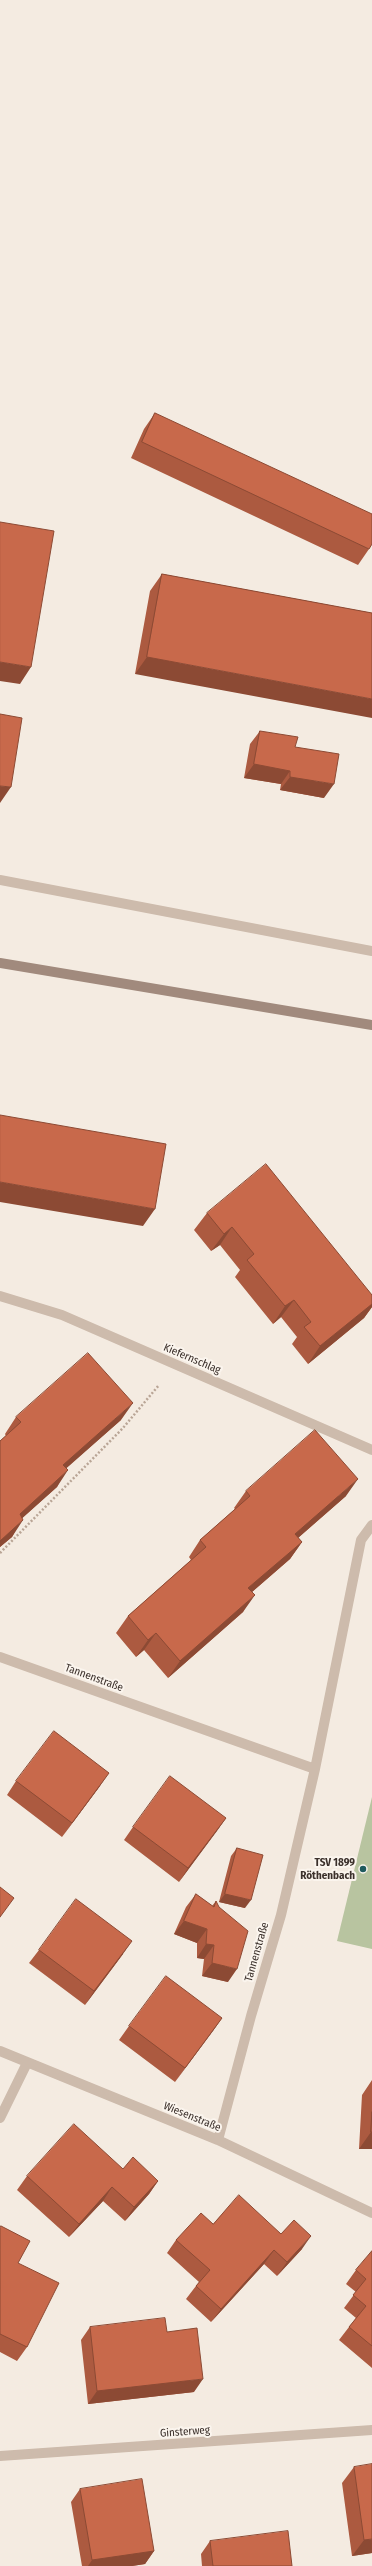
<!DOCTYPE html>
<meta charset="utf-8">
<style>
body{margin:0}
canvas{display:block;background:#f4ebe1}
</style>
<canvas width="372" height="2566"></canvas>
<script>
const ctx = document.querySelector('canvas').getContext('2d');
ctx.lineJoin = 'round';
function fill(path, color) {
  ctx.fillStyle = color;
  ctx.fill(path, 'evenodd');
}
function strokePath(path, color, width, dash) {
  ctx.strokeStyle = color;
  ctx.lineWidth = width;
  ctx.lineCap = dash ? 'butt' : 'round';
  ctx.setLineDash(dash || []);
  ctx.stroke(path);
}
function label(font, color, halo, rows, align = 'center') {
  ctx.font = font + ' "Fira Sans Condensed",sans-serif';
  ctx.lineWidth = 4;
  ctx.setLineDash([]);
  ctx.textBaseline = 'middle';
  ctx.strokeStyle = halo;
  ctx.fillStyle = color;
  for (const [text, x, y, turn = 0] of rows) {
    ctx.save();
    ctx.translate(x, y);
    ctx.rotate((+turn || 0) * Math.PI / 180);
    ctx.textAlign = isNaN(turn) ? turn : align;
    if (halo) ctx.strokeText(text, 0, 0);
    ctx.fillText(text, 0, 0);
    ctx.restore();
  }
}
const green = new Path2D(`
 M372,1797v152l-35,-8z`);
const path = new Path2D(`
 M0,1553l123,-125 36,-43`);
const service = new Path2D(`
 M0,880l372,71`);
const minor = new Path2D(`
 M0,1296l62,19 310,135
 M0,1657l315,112
 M0,2051l218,89 154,73
 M0,2118l27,-55
 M218,2140l33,-124 30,-101 34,-146 46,-229 11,-15
 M0,2456l372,-26`);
const secondary = new Path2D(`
 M0,963l372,62`);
const wall = new Path2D(`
 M155,413l214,136 -11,16 -227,-107 13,-29z
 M162,574l210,39 -237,61 15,-83z
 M260,731l35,16 29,51 -44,-8 1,-6 -37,-6 6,-34z
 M207,1213l165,82v12l-8,11 -56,46 -16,-20 5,-7 -16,-20 -8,7 -38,-47 5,-7 -20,-25 -9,6 -17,-21z
 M16,1417l105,3 -55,48 -9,19 -35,31 -10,19 -12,10v-106l6,-5 -1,-2z
 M246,1491l100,5 -48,42 4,4 -12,17 -38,33 -9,20 -75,66 -24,-28 -8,7 -20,-24 12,-17 63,-56 -2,-3 11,-17 35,-31 -1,-1z
 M16,1781l84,5 -38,51 -55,-42z
 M226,1818l-47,64 -55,-42 9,-13z
 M237,1848l8,60 -26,-6 12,-46z
 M196,1894l16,12 4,-5 12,81 -26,-6 2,-17 -7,-1v-15l-23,-9 12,-27z
 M39,1950l84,4 -38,51 -56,-42z
 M222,2018l-47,64 -56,-42 10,-14z
 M372,2080v69h-13l3,-54z
 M123,2169l35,12 -9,13 -24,27 -22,-20 -34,36 -52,-47 10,-14z
 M213,2224l68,10 21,15 -25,27 -13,-12 -53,58 -25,-23 13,-17 -32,-29 9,-13z
 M0,2227l18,36 9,84 -10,14 -17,-9z
 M372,2251v117l-33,-28 10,-13 7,-9 -12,-10 12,-16 -10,-8 10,-14z
 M90,2327l77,5 27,60 -106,12 -7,-64z
 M354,2467l18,86 -20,3 -10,-73z
 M80,2489l74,62 -9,13 -13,2h-50l-11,-64z
 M210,2541l82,25h-90l-1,-12z`);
const shadedWall = new Path2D(`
 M147,657l225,42v19l-237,-44z
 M0,662l31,5 -11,17 -20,-3z
 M254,764l36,7 -9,13 -37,-6z
 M290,777l44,7 -10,14 -44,-8z
 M0,786l11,1 -11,16z
 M0,1182l155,27 -12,17 -143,-24z
 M232,1227l-12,18 -9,6 13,-17z
 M294,1300l-13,17 -8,7 12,-18z
 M372,1304v3l-8,11 -56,46 12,-18z
 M133,1403l-12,17 -69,61 11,-16z
 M68,1470l-11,17 -49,44 12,-17z
 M358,1479l-12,17 -63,55 12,-17z
 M23,1520l-11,17 -12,10v-6z
 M302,1542l-12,17 -53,46 11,-17z
 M255,1595l-12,17 -75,66 12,-17z
 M156,1633l-12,17 -8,7 12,-17z
 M109,1773l-9,13 -38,51 10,-14z
 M226,1818l-9,13 -38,51 9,-14z
 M225,1894l26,6 -6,8 -26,-6z
 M184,1921l23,8 -10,14 -23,-9z
 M132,1941l-9,13 -38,51 9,-14z
 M206,1944l8,1 -10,14 -7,-1z
 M212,1963l25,6 -9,13 -26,-6z
 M222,2018l-9,13 -38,51 10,-14z
 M371,2132h1v17h-13z
 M158,2181l-9,13 -24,27 9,-14z
 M112,2187l-9,14 -34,36 10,-13z
 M311,2236l-9,13 -25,27 10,-14z
 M274,2250l-10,14 -53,58 10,-13z
 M203,2379l-9,13 -106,12 9,-13z
 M372,2539v14l-20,3 12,-16z
 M154,2551l-9,13 -13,2h-44l4,-6z`);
const building = new Path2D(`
 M155,413l217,101v30l-3,5 -227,-107z
 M0,522l54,9 -23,136 -31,-5z
 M162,574l210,39v86l-225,-42z
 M0,714l22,4 -11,69 -11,-1z
 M260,731l38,6 -3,10 44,7 -5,30 -44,-7v-6l-36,-7z
 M0,1115l166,29 -11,65 -155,-27z
 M266,1164l106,131v9l-52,42 -16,-19 7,-5 -17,-22 -9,6 -38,-46 7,-6 -22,-27 -8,7 -17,-21z
 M88,1353l45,50 -70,62 5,5 -48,44 3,6 -23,21v-100l21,-19 -5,-5z
 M315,1430l43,49 -63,55 7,8 -54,46 7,7 -75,66 -24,-28 -8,7 -20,-24 78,-69 -6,-7 50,-44 -4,-5z
 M54,1731l55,42 -37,50 -56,-42z
 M170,1776l56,42 -38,50 -55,-41z
 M237,1848l26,7 -12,45 -26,-6z
 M0,1887l14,11 -14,19z
 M196,1894l18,13 2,-6 3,6 29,24 -11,38 -25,-6 2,-18 -8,-1 1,-15 -23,-8z
 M76,1899l56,42 -38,50 -55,-41z
 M166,1976l56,42 -37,50 -56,-42z
 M372,2112v20h-1z
 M74,2124l49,45 10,-12 25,24 -24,26 -22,-20 -33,37 -52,-48z
 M239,2195l42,39 13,-14 17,16 -24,26 -13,-12 -53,59 -25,-23 14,-16 -34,-30 25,-27 12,11z
 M1,2226l29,15 -12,22 41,20 -32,64 -27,-13v-106z
 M372,2251v95l-23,-19 17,-21 -13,-11 13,-16 -10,-9z
 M165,2318l2,14 30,-4 6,51 -106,12 -7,-64z
 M372,2464v75l-8,1 -10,-73z
 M142,2479l12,72 -62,9 -12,-71z
 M288,2531l4,35h-79l-3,-25z`);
const markers = [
 [363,1869,4,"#1f5a5e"]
];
const streetNames = [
 ["Kiefernschlag",192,1359,23],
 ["Tannenstraße",94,1678,20],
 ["Tannenstraße",257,1952,-74],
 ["Wiesenstraße",192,2117,22],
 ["Ginsterweg",185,2432,-4]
];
const poiNames = [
 ["TSV 1899",355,1863],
 ["Röthenbach",355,1876]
];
fill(green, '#b8c4a0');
strokePath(path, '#b9a596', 2.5, [2, 2]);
strokePath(service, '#cdbbac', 10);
strokePath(minor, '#cdbbac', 10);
strokePath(secondary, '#a18a7d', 10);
fill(wall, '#ac5a40');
fill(shadedWall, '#8c4a34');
fill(building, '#c8694b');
strokePath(building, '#8c4a34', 1);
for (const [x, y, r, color] of markers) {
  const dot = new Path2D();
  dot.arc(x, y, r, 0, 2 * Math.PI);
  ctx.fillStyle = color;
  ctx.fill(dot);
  strokePath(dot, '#fbf5ee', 1.5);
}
label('11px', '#3b302b', '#fbf5ee', streetNames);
label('bold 11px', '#3b302b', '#fbf5ee', poiNames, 'right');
</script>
